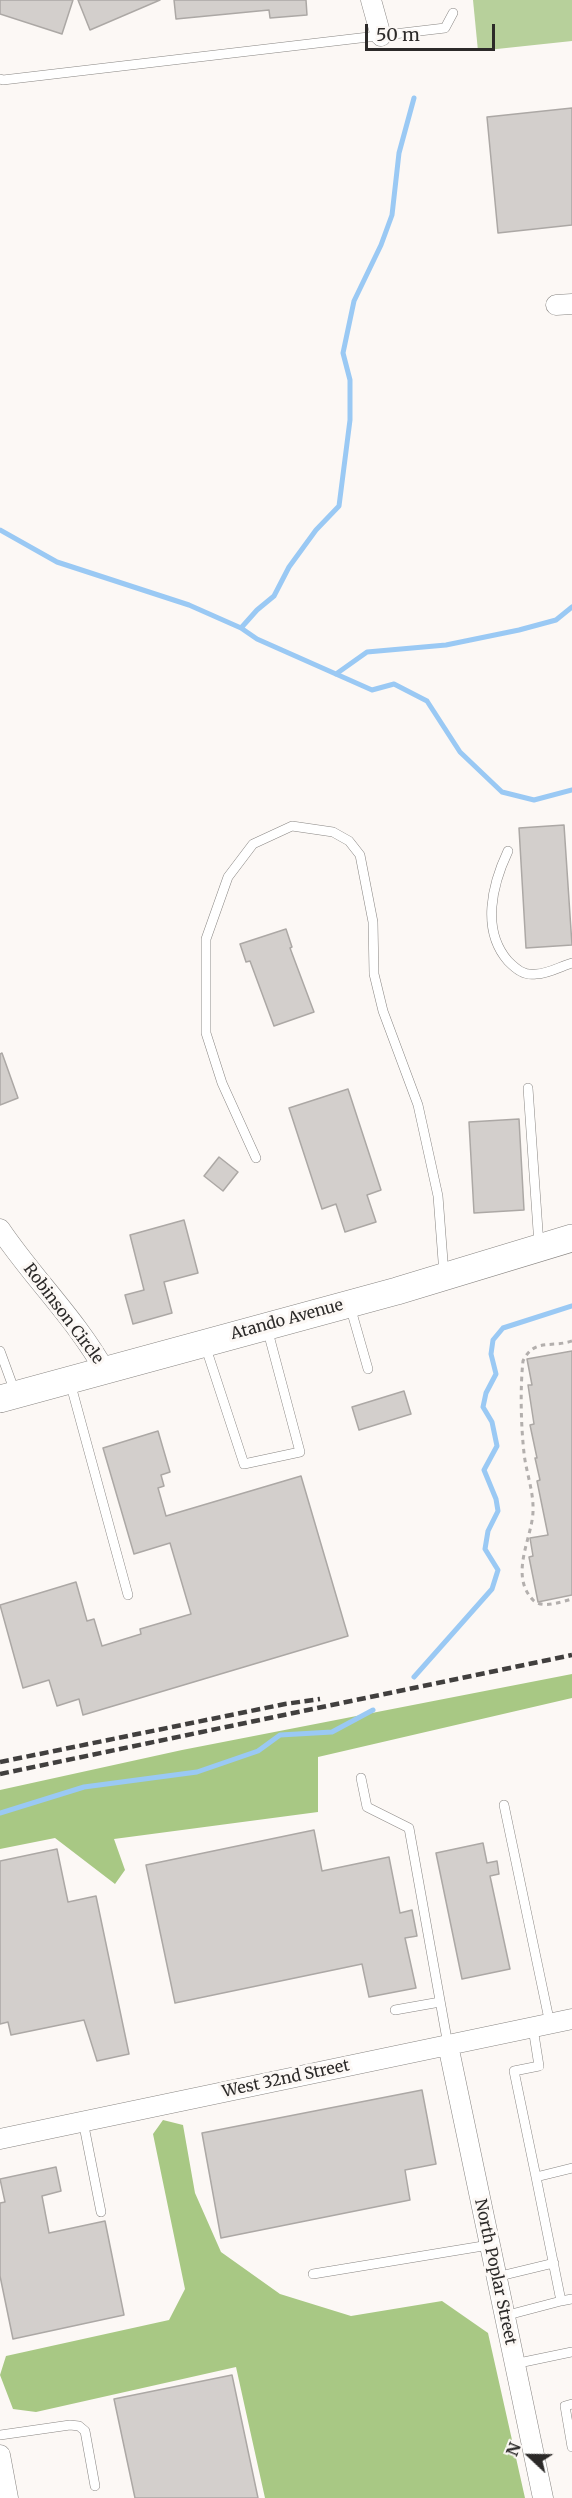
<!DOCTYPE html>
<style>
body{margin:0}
#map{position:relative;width:572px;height:2498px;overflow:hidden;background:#fcf8f5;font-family:Merriweather,serif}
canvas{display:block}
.north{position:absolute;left:500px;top:2426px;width:60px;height:60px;-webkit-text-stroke:4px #fcf8f5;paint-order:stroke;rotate:292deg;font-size:16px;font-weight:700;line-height:24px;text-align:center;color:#2c2a29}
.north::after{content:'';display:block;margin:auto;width:21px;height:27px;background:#2c2a29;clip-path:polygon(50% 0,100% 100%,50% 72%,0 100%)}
.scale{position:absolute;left:365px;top:24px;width:130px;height:27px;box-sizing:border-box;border:3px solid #2c2a29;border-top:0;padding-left:8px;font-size:18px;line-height:21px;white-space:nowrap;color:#2c2a29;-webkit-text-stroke:4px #fcf8f5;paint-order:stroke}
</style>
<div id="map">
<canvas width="572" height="2498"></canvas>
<div class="north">N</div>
<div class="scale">50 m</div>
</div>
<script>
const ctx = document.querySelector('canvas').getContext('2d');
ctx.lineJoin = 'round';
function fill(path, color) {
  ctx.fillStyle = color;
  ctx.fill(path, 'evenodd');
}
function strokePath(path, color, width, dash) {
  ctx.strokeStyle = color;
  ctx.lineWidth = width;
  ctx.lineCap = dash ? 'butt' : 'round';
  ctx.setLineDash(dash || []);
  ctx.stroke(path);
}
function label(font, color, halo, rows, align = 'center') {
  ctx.font = font + ' Merriweather,serif';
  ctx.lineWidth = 6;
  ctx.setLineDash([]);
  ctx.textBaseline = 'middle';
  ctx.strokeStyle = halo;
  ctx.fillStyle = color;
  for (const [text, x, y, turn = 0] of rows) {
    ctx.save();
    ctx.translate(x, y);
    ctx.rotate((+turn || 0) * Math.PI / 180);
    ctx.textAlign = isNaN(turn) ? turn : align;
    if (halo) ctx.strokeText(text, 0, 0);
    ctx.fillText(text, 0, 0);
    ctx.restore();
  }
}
const green = new Path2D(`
 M473,0h99v41l-94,10z`);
const forest = new Path2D(`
 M572,1674v24l-254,59v55l-204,27 11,31 -10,14 -60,-46 -55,11v-59l182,-40z
 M163,2120l20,5 12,68 26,59 59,42 71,22 91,-15 46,32 37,165h-260l-29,-131 -200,45 -23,-3 -13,-34 6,-19 163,-36 16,-31 -32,-155z`);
const stream = new Path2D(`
 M0,530l57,32 132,43 52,23 16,11 115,51 22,-6 33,17 33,51 42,40 32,8 38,-10
 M241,628l16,-18 17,-14 15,-29 27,-37 23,-24 11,-86v-40l-7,-27 11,-52 27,-56 11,-30 7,-62 15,-55
 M336,674l31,-22 79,-7 73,-15 37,-10 16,-13
 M414,1677l78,-88 6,-19 -13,-21 3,-18 10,-20 -2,-12 -12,-29 13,-24 -5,-24 -9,-15 3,-14 10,-19 -5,-20 2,-14 10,-12 69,-22
 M0,1813l84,-26 113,-15 61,-21 22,-16 52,-3 41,-22`);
const building = new Path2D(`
 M0,0h73l-11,34 -62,-20z
 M78,0h82l-70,30z
 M174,0h132l1,15 -37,3 -1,-8 -93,9z
 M572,108v117l-74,8 -11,-116z
 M564,825l8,120 -46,3 -7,-120z
 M286,929l6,18 -2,1 24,64 -40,14 -24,-65 -4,1 -6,-18z
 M2,1053l16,45 -18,7v-51z
 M348,1089l33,101 -14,5 9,27 -31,10 -9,-28 -14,5 -33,-101z
 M519,1119l5,91 -50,3 -5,-91z
 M219,1157l19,15 -15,19 -19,-15z
 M184,1220l14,53 -34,9 8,31 -39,11 -8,-29 19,-5 -14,-55z
 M572,1351v244l-34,7 -9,-45 4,-1 -3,-18 18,-3 -11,-54 3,-1 -5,-22h2l-7,-33 4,-1 -6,-39h4l-5,-26z
 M404,1391l7,23 -52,16 -7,-23z
 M158,1431l12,41 -9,3 3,11 -6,2 8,28 135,-40 47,160 -265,79 -4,-16 -22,7 -8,-26 -26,8 -23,-83 76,-23 11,39 7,-2 8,27 39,-12 -1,-5 51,-15 -21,-71 -36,11 -31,-106z
 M314,1830l8,41 67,-14 11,56 12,-3 5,26 -12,2 11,50 -47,9 -7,-33 -187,39 -29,-138z
 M483,1843l4,20 10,-2 2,13 -9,2 20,93 -48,10 -26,-126z
 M57,1849l11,53 28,-6 33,158 -32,7 -13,-41 -73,15 -3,-13 -8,2v-163z
 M422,2090l14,74 -31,6 5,30 -189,38 -19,-105z
 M56,2167l5,24 -19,5 7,37 56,-12 19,94 -111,24 -13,-63v-73l5,-1 -5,-23z
 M232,2375l26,123h-123l-21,-99z`);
const path = new Path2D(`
 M572,1341c-21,7 -38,-3 -49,20 -3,28 -2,65 1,92 2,19 10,39 9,59 -1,26 -24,63 0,88 9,9 28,2 39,-1`);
const lane = new Path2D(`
 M0,79l3,1 442,-52 8,-15
 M508,851c-16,34 -27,79 0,110 8,8 16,15 28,13 12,0 25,-8 36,-11
 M528,1088l11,157
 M256,1158l-34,-75 -16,-50v-94l22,-62 25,-33 39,-18 41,6 16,9 11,14 13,67 1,52 9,37 35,94 20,91 6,78
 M350,1306l18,63
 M205,1345l39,119 56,-12 -33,-124
 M0,1351l15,41
 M70,1382l58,213
 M361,1778l6,29 42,21 39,217
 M504,1805l46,219
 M395,2010l45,-8
 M533,2028l6,38 -25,5 22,106 36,-9
 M83,2121l18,91
 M536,2177l25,124 11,-2
 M313,2274l176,-29
 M496,2277l58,-14
 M504,2316l57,-15
 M514,2364l58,-12
 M572,2404l-7,2 7,41
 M0,2435l70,-10 9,1 6,5 10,55`);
const street = new Path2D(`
 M371,0l10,36
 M556,305l16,-1
 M0,1229c33,49 76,90 105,142
 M448,2045l95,453
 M0,2139l572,-120
 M0,2455l8,43`);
const secondary = new Path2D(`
 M0,1399l397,-108 175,-53`);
const rail = new Path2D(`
 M0,1762l285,-58 35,-5
 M0,1774l572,-119`);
const streetNames = [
 ["Robinson Circle",63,1314,53],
 ["Atando Avenue",287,1320,-15],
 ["West 32nd Street",286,2079,-12],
 ["North Poplar Street",495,2272,78]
];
fill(green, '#b7d09b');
fill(forest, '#a8c884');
strokePath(stream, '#9ac9f4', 5);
fill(building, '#d3cfcc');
strokePath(building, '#aca8a5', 1.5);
strokePath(lane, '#898683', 10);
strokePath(street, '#898683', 21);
strokePath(secondary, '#898683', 28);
strokePath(path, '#b3afad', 3, [4.5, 4.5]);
strokePath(lane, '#fff', 9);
strokePath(street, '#fff', 20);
strokePath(secondary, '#fff', 27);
strokePath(rail, '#413f3e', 4.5, [9, 4.5]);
label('16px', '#2c2a29', '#fcf8f5', streetNames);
</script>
